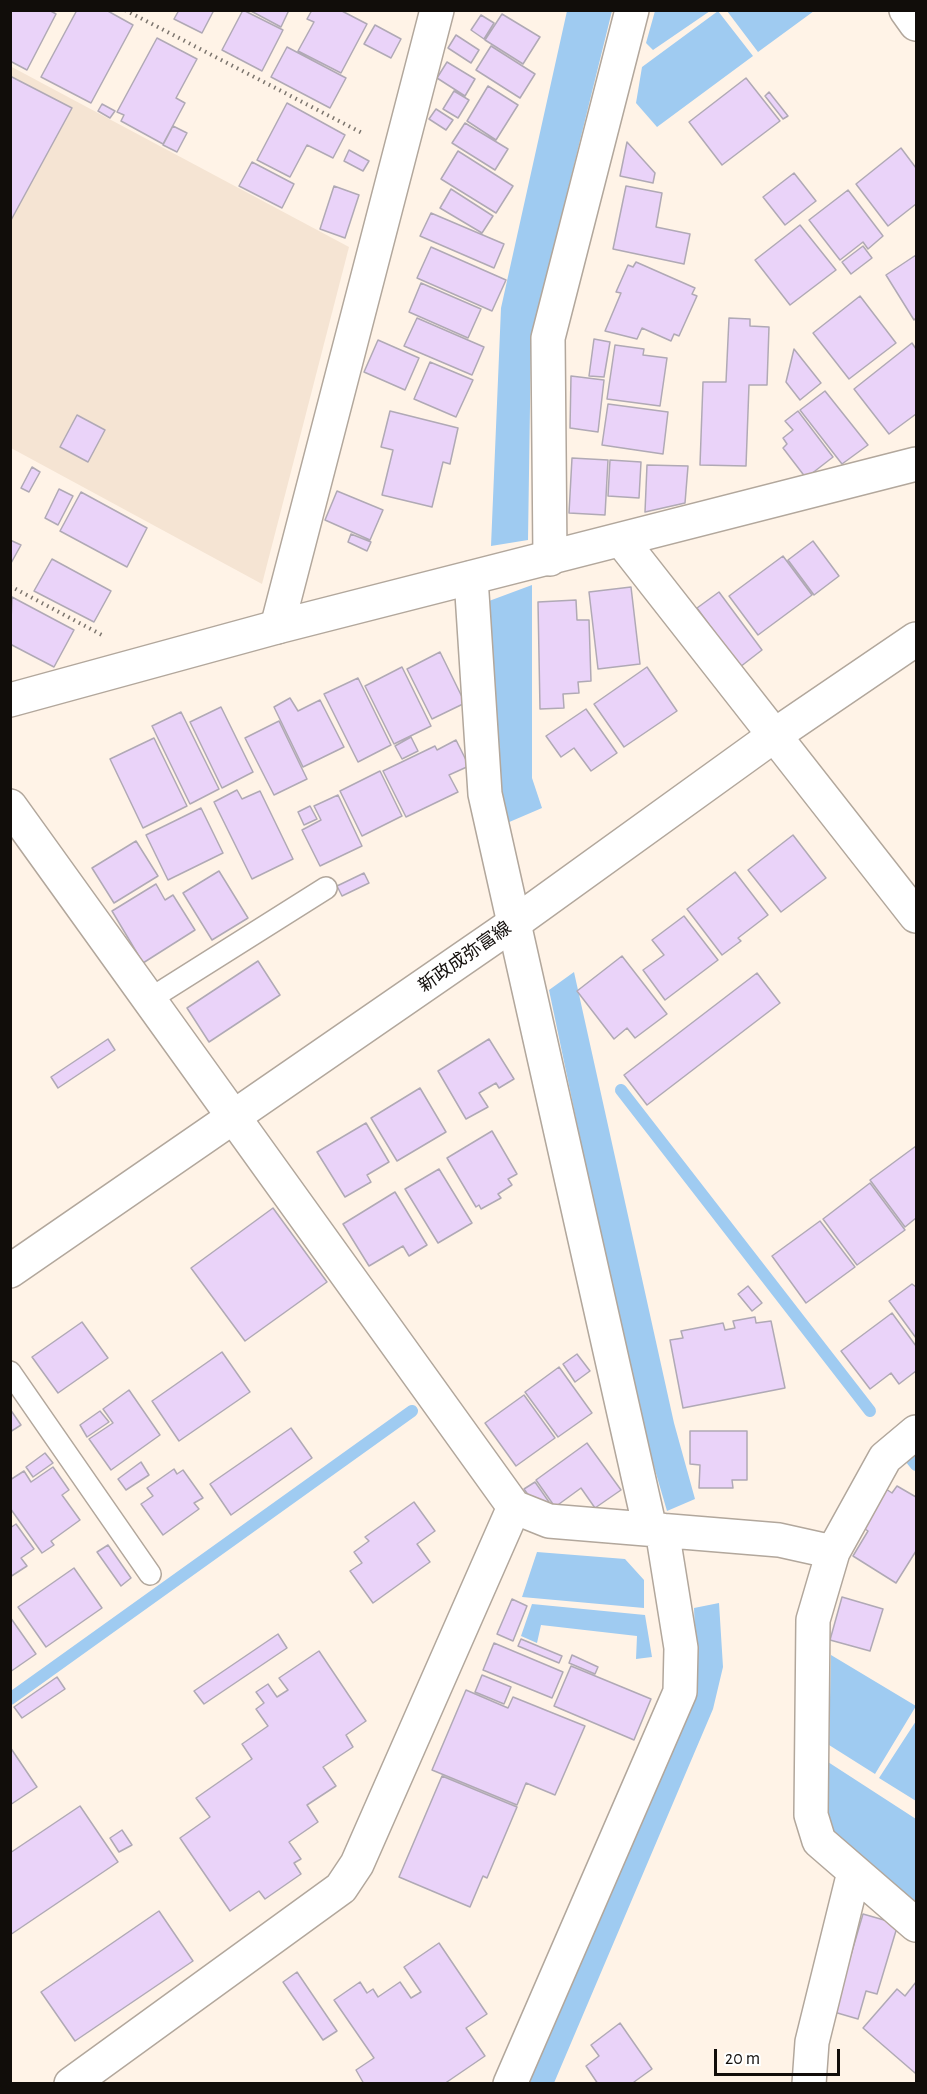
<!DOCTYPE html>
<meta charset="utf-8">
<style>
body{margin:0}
#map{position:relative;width:927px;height:2094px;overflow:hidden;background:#fff3e7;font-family:"Alegreya Sans",sans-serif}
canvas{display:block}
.frame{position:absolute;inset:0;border:12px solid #110d0a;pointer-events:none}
.scale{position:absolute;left:714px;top:2049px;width:126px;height:27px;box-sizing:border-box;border:3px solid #110d0a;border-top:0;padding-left:8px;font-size:18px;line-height:21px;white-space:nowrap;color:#110d0a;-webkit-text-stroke:4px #fff;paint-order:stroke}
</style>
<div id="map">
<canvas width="927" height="2094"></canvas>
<div class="frame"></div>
<div class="scale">20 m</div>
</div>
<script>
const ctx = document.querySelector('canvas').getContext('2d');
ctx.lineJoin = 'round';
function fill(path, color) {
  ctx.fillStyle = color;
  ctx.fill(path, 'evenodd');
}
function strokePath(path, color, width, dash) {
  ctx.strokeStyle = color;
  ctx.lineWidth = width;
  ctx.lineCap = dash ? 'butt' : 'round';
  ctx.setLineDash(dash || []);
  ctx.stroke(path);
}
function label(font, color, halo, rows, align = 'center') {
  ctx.font = font + ' "Alegreya Sans","Noto Sans JP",sans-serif';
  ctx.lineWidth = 6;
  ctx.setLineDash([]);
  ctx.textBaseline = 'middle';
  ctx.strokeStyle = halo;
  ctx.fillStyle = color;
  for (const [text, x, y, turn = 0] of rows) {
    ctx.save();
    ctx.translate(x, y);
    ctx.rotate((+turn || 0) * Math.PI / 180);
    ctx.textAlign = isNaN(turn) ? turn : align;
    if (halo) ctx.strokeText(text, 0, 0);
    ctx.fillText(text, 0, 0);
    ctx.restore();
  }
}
const built = new Path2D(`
 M10,66l339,181 -87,337 -251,-136z`);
const water = new Path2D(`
 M567,11h45l-81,328 -3,201 -37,6 10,-238z
 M655,11v-1l55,1 -57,39 -7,-7z
 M718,11l35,45 -96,71 -21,-24 6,-36z
 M727,11h87l-56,41z
 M532,585v193l10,30 -35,15 -10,-56 -8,-166z
 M574,972l100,451 21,76 -28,12 -31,-106 -87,-415z
 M537,1552l88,7 19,21v28l-122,-11z
 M719,1603l4,64 -10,42 -159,374 -26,1 168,-426 -2,-50z
 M532,1604l113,11 7,42 -16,2 1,-23 -96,-11 -4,18 -16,-7z
 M831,1655l85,51 -41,68 -46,-29z
 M916,1721v80l-37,-23z
 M828,1762l88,57v87c-24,-20 -72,-51 -84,-79 -9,-20 -5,-44 -4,-65z`);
const stream = new Path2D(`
 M621,1090l249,321
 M912,1460l4,5
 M10,1699l402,-288`);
const building = new Path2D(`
 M10,10h39l7,4 -29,56 -17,-9z
 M77,10h29l27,15 -42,78 -50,-26z
 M179,10h35l-12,23 -28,-14z
 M243,10l40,20 -21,41 -40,-21z
 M249,10h40l-8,17z
 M312,10h28l27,14 -26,49 -43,-22 16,-29 -7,-3z
 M502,14l38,23 -17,27 -38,-24z
 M481,15l13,8 -10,16 -13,-9z
 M375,25l26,14 -10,19 -27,-14z
 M456,35l23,15 -8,13 -23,-15z
 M157,38l40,21 -21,39 9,5 -22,41 -42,-23 3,-6 -7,-3z
 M491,46l44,28 -15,24 -44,-28z
 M287,47l59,31 -16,30 -59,-31z
 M447,62l28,17 -10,17 -28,-18z
 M10,76l62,32 -62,114z
 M746,78l34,43 -58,44 -33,-43z
 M488,86l30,19 -22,35 -29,-19z
 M454,91l15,9 -11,18 -15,-9z
 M769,92l19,24 -5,3 -18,-23z
 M287,103l58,32 -12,23 -26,-13 -17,32 -33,-17z
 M102,104l13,7 -5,7 -12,-7z
 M436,109l17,11 -7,10 -17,-11z
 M465,123l43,26 -13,21 -43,-27z
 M173,126l14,7 -10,19 -14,-7z
 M627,142l28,31 -2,10 -33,-7z
 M901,148l15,20v36l-28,22 -32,-42z
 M349,150l20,11 -6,10 -19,-10z
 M458,151l55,35 -17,27 -55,-34z
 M252,162l42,22 -12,24 -43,-22z
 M794,173l22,28 -31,24 -22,-28z
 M334,186l25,9 -14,43 -25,-9z
 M626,186l36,7 -6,34 34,7 -6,30 -71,-15z
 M451,189l42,27 -11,17 -42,-25z
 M848,190l35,46 -15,13 -5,-7 -23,18 -31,-40z
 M431,213l73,31 -10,24 -74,-32z
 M800,225l36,45 -46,35 -35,-45z
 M863,246l9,12 -21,16 -9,-12z
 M431,247l75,33 -14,31 -75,-33z
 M916,255v63l-2,2 -28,-45z
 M636,262l59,26 -3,6 5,2 -18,40 -5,-2 -3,7 -29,-13 -5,11 -32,-8 16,-38 -5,-1 12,-27 5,2z
 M421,283l60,26 -13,29 -59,-26z
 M860,296l36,47 -47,36 -36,-46z
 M417,318l67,29 -12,28 -68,-29z
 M729,318l21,1v7l19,1 -2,58h-18l-3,81 -46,-1 3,-83h23z
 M594,339l16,3 -6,35 -15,-1z
 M378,340l41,18 -14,32 -41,-18z
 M912,343l4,6v65l-27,20 -35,-45z
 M615,345l29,4 -1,6 24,3 -7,48 -53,-7z
 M794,349l27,34 -21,17 -14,-18z
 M430,362l43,18 -17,37 -42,-18z
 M571,376l33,4 -6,52 -28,-4z
 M825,391l43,54 -26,19 -42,-54z
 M608,404l60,8 -5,42 -61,-9z
 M390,411l68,17 -8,36 -7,-2 -11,45 -50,-12 11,-45 -12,-3z
 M798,411l35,46 -27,21 -23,-30 4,-4 -4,-6 10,-8 -8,-9z
 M77,415l28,15 -17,32 -28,-15z
 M572,458l36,2 -3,55 -36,-2z
 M610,460l31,2 -2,36 -31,-2z
 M647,465l41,1 -3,37 -40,9z
 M32,467l8,5 -11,20 -8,-4z
 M59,489l14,7 -15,29 -13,-7z
 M337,491l46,19 -13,30 -45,-20z
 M81,492l66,36 -20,39 -67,-36z
 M351,534l20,8 -4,9 -19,-9z
 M10,540l11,5 -11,20z
 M813,541l26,35 -25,19 -26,-35z
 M783,556l29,39 -54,40 -29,-39z
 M52,559l59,32 -17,31 -60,-31z
 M631,587l9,77 -42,5 -9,-77z
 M719,592l43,58 -22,17 -43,-59z
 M12,597l62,33 -20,37 -44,-23z
 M576,600l1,20h12l2,61 -13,1 1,11 -16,1 1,14 -24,1 -2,-107z
 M440,652l25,51 -33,16 -25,-50z
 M402,667l29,59 -37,18 -29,-58z
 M647,667l30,44 -53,36 -30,-43z
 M358,678l33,67 -33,17 -34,-68z
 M290,698l8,13 22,-11 24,47 -41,20 -29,-60z
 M221,707l32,65 -31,16 -32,-66z
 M586,709l31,44 -26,18 -17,-23 -13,9 -15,-21z
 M181,712l38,77 -29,15 -38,-78z
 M279,721l28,58 -33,16 -29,-57z
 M411,737l7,14 -16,8 -7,-13z
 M154,738l33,68 -44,22 -33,-69z
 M456,740l13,26 -20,9 9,17 -52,25 -23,-46 52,-25 2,4z
 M380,771l22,45 -40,20 -22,-45z
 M237,790l5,9 18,-8 33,68 -41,20 -38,-77z
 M338,795l24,51 -42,20 -18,-36 19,-10 -7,-14z
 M310,806l7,13 -13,6 -6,-13z
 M201,808l22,45 -55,27 -22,-45z
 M793,835l33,43 -45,34 -33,-42z
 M136,841l22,35 -44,27 -22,-35z
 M219,871l29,47 -36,22 -29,-47z
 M735,872l33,43 -30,23 3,3 -19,14 -35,-46z
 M364,873l5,10 -27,13 -5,-10z
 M156,884l9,16 8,-5 22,35 -52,33 -31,-52z
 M684,916l34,44 -53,40 -22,-30 21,-15 -12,-15z
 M622,956l45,58 -32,24 -8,-10 -13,11 -37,-48z
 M258,961l22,34 -71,47 -22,-34z
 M757,973l23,30 -133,102 -23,-30z
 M108,1039l7,11 -57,38 -7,-11z
 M489,1039l25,40 -15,9 -3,-5 -17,10 9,14 -22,12 -28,-48z
 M420,1088l26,44 -49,29 -26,-43z
 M366,1123l23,39 -22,13 4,7 -26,15 -28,-45z
 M492,1131l25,43 -9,5 4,6 -14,9 3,4 -20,11 -2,-4 -3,2 -29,-49z
 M916,1146v72l-11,9 -35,-47z
 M439,1169l33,54 -34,20 -33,-54z
 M870,1183l35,47 -48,35 -34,-46z
 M395,1192l32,53 -18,11 -6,-10 -34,20 -26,-42z
 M273,1208l54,74 -82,59 -54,-73z
 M820,1221l35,46 -49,36 -34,-47z
 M912,1284l4,3v51l-27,-37z
 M748,1286l14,17 -10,8 -14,-17z
 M892,1313l24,33v25l-17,13 -8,-11 -21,16 -29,-38z
 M755,1317l1,6 15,-2 14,67 -102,20 -13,-68 13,-2 -2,-7 42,-8 2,7 10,-2 -2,-7z
 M82,1322l26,36 -50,35 -26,-36z
 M222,1352l28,40 -71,49 -27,-40z
 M577,1354l13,17 -15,11 -12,-18z
 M559,1367l33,46 -34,24 -33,-45z
 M129,1390l31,45 -49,35 -22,-31 24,-16 -10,-14z
 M524,1395l31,43 -39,28 -31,-43z
 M10,1409l11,16 -11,7z
 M100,1411l9,11 -22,15 -7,-12z
 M291,1428l21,30 -81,57 -21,-31z
 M690,1431h57v49h-15l1,8h-34l1,-23 -10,-1z
 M587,1443l34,47 -26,18 -14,-20 -26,19 -19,-27z
 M45,1453l8,10 -20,14 -7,-10z
 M141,1462l8,13 -23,15 -8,-11z
 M53,1467l16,23 -7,5 18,25 -29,21 3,4 -12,8 -32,-45v-28l14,-9 7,11z
 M174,1469l3,5 6,-4 20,28 -9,5 5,6 -36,26 -22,-31 12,-8 -6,-8z
 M535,1482l14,20 -11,7 -14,-20z
 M897,1486l19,11v54l-20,32 -43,-27 15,-25 -9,-6 24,-38 9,6z
 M414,1502l21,29 -18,13 13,18 -57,41 -23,-32 12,-8 -8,-11 15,-11 -4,-4z
 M16,1524l18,25 -13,9 6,8 -17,11v-49z
 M108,1545l23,33 -10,8 -24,-34z
 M74,1568l28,40 -56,39 -28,-40z
 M842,1597l41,12 -13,42 -40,-11z
 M512,1599l15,7 -14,35 -16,-7z
 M10,1617l26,37 -26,18z
 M278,1634l9,14 -83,56 -10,-13z
 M521,1639l41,17 -3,7 -41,-17z
 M494,1643l69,29 -11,26 -69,-28z
 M319,1651l47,70 -20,14 7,12 -30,20 13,19 -29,19 11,17 -29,20 12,17 -7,4 7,11 -36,25 -6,-8 -29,20 -50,-73 30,-21 -14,-19 56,-39 -10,-15 26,-18 -12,-17 8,-6 -8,-11 12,-8 9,13 11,-7 -9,-12z
 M572,1655l26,12 -3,7 -26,-11z
 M571,1666l80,33 -17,41 -80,-34z
 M482,1675l29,12 -7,17 -29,-12z
 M57,1677l8,12 -43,29 -8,-11z
 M466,1690l42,18 5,-11 72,29 -30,69 -29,-12 -9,22 -85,-35z
 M10,1747l27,40 -27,18z
 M442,1776l75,31 -30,71 -4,-2 -13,31 -71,-30z
 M80,1806l38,56 -108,73v-82z
 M122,1830l10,15 -13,7 -9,-14z
 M159,1911l34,50 -118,80 -34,-49z
 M863,1914l35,10 -21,70 -11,-3 -8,28 -24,-7z
 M439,1943l48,71 -21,14 19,28 -41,28h-80l-8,-14 18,-12 -40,-58 26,-18 7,11 6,-4 5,8 22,-15 11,16 10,-6 -17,-25z
 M297,1972l40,59 -14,9 -40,-58z
 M916,1982v89l-1,2 -52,-45 34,-39 8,7z
 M620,2023l32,46 -18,13 2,2h-38l-12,-18 13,-10 -8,-11z`);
const path = new Path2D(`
 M125,10l239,124
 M10,586l92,49`);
const service = new Path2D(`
 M150,999l176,-111
 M10,1372l140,202`);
const minor = new Path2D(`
 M906,10l10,14
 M622,541l294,375
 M550,559l-2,-221 84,-328
 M471,578l14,216 165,735
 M277,627l160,-617
 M10,806l504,701 35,14 230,19 54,12
 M916,1432l-31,26 -52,94 -20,68 -2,195 8,26 97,84
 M71,2084l270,-196 16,-24 157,-357
 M510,2084l170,-392 1,-44 -19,-118
 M809,2084l3,-42 42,-170`);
const tertiary = new Path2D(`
 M10,700l267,-73 639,-163`);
const secondary = new Path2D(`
 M10,1271l503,-347 262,-189 141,-96`);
const streetNames = [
 ["新政成弥富線",465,957,-35]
];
fill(built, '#f5e4d3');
fill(water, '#9fcbf1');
strokePath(stream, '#9fcbf1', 12);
fill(building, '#ead3f9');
strokePath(building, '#b0a9b5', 1.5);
strokePath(service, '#b2a79c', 24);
strokePath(minor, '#b2a79c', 36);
strokePath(tertiary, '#b2a79c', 36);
strokePath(secondary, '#b2a79c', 36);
strokePath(path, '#7c756e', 4, [1.5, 4.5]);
strokePath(service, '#fff', 21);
strokePath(minor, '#fff', 33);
strokePath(tertiary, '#fff', 33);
strokePath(secondary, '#fff', 33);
label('18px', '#110d0a', '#fff', streetNames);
</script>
